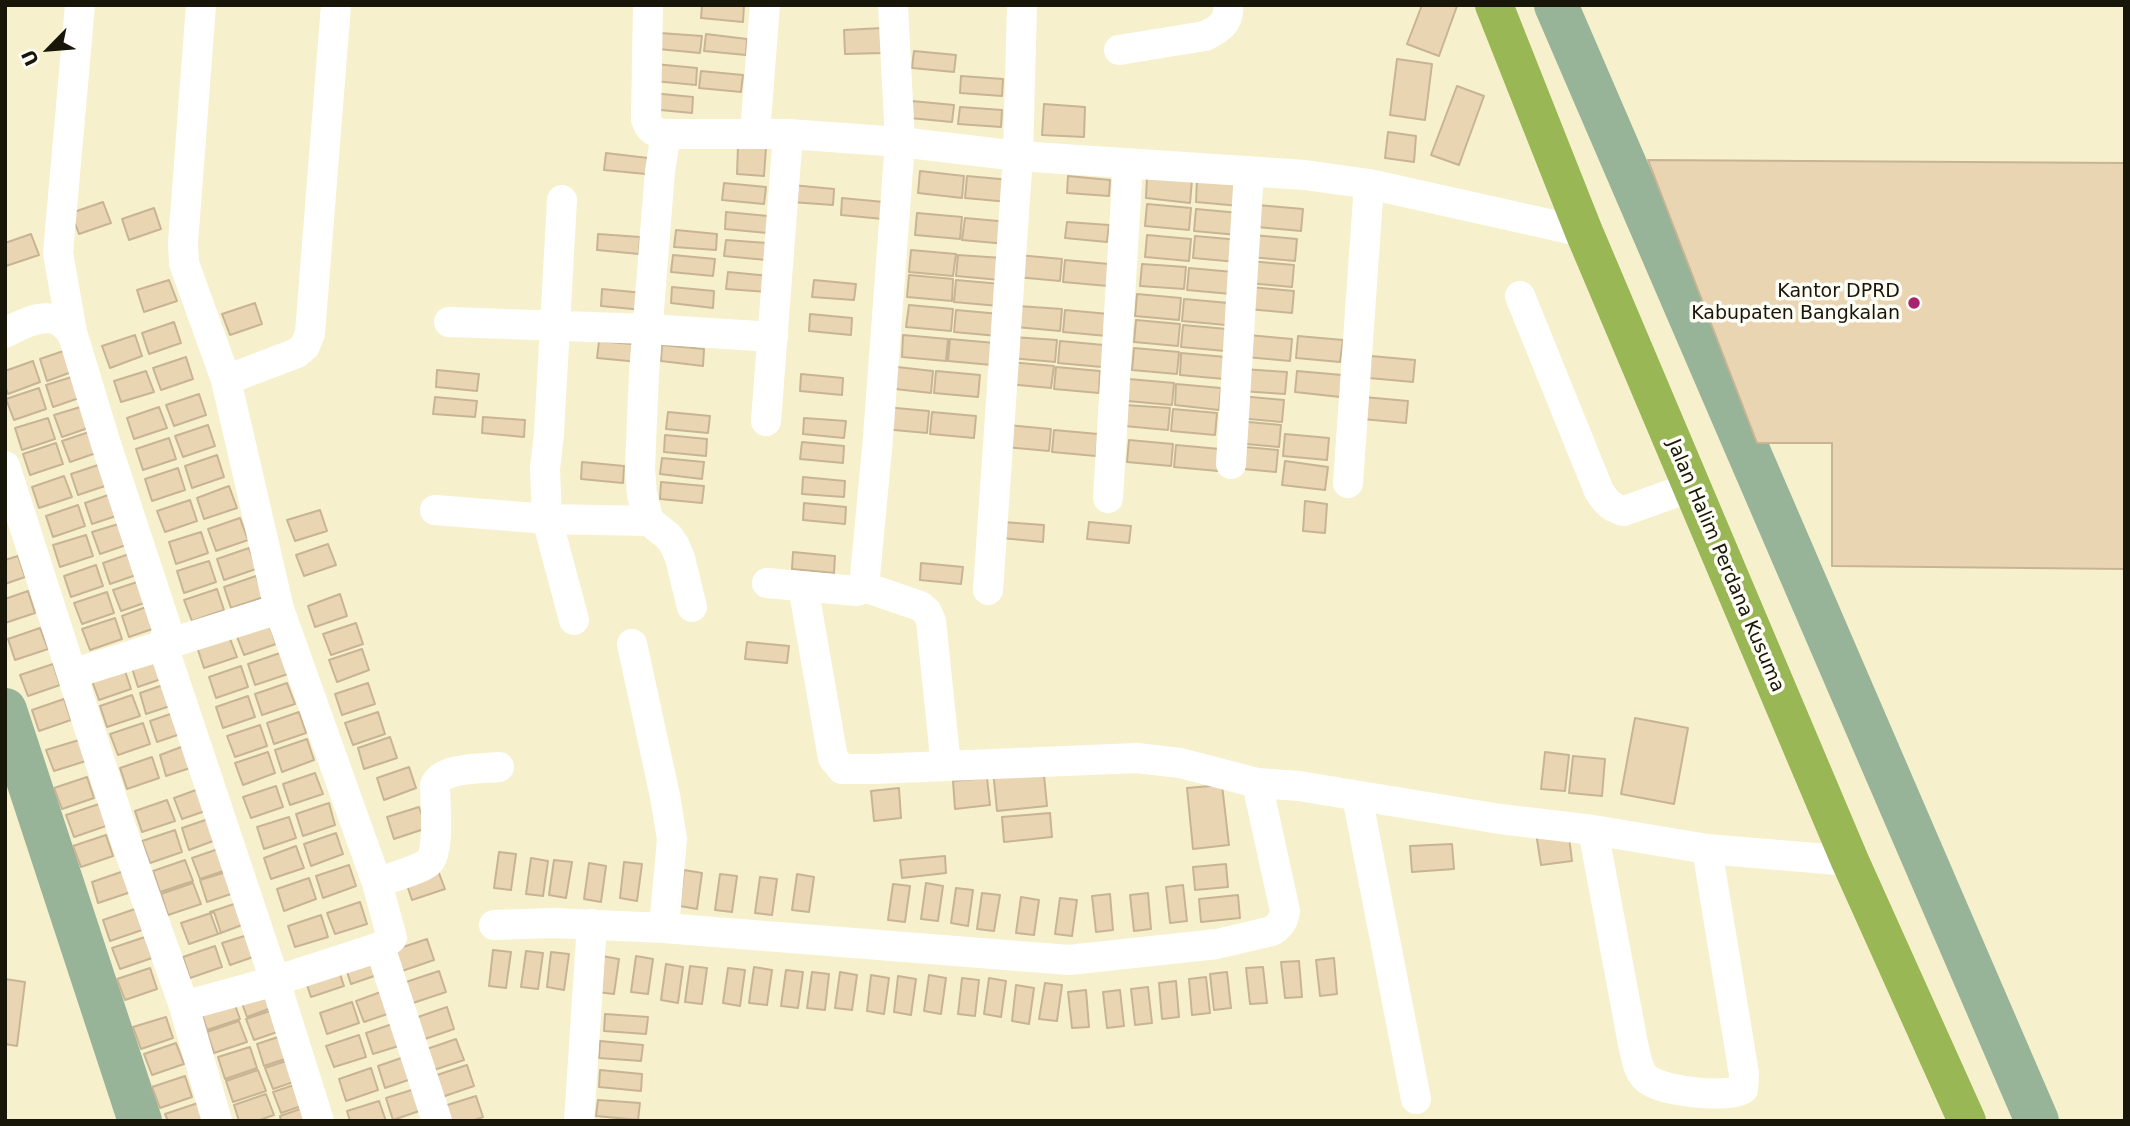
<!DOCTYPE html>
<style>
body{margin:0}
#map{position:relative;width:2130px;height:1126px;overflow:hidden;background:#f6f1cc;font-family:"DejaVu Sans",sans-serif}
canvas{display:block}
.frame{position:absolute;inset:0;border:7px solid #171608;pointer-events:none}
.north{position:absolute;left:14px;top:14px;width:70px;height:70px;-webkit-text-stroke:5px #fefdf6;paint-order:stroke;rotate:245deg;font-size:19px;font-weight:700;line-height:28px;text-align:center;color:#171608}
.north::after{content:'';display:block;margin:auto;width:24px;height:32px;background:#171608;clip-path:polygon(50% 0,100% 100%,50% 72%,0 100%)}
</style>
<div id="map">
<canvas width="2130" height="1126"></canvas>
<div class="frame"></div>
<div class="north">U</div>
</div>
<script>
const ctx = document.querySelector('canvas').getContext('2d');
ctx.lineJoin = 'round';
function strokePath(path, color, width, dash) {
  ctx.strokeStyle = color;
  ctx.lineWidth = width;
  ctx.lineCap = dash ? 'butt' : 'round';
  ctx.setLineDash(dash || []);
  ctx.stroke(path);
}
function fill(path, color) {
  ctx.fillStyle = color;
  ctx.fill(path, 'evenodd');
}
function label(font, color, halo, rows, align = 'center') {
  ctx.font = font + ' "DejaVu Sans",sans-serif';
  ctx.lineWidth = 7;
  ctx.setLineDash([]);
  ctx.textBaseline = 'middle';
  ctx.strokeStyle = halo;
  ctx.fillStyle = color;
  for (const [text, x, y, turn = 0] of rows) {
    ctx.save();
    ctx.translate(x, y);
    ctx.rotate((+turn || 0) * Math.PI / 180);
    ctx.textAlign = isNaN(turn) ? turn : align;
    if (halo) ctx.strokeText(text, 0, 0);
    ctx.fillText(text, 0, 0);
    ctx.restore();
  }
}
const river = new Path2D(`
 M1556,5l481,1116
 M5,710l135,411`);
const building = new Path2D(`
 M702,5h42l-1,17 -42,-4z
 M1422,5l35,1 -18,50 -32,-12z
 M882,28l2,25 -39,1 -1,-24z
 M660,33l42,3 -2,17 -42,-4z
 M706,34l41,5 -1,16 -42,-4z
 M914,51l42,4 -2,17 -42,-4z
 M1397,59l35,5 -7,56 -35,-5z
 M655,64l42,4 -1,17 -42,-4z
 M701,71l42,4 -2,17 -42,-4z
 M961,76l42,3 -1,17 -42,-3z
 M1457,86l27,10 -25,69 -28,-10z
 M652,93l41,4 -1,16 -42,-4z
 M912,101l42,4 -2,17 -42,-4z
 M1044,104l41,3 -1,30 -42,-2z
 M960,107l42,3 -1,17 -43,-3z
 M1388,132l28,4 -2,26 -29,-4z
 M738,145l28,2 -2,29 -27,-2z
 M606,153l42,5 -2,16 -42,-4z
 M1648,160l477,3v406l-293,-3v-123h-75z
 M920,171l44,5 -2,22 -44,-5z
 M967,176l44,4 -2,22 -44,-4z
 M1068,176l42,4 -1,16 -42,-3z
 M1147,176l45,4 -2,23 -44,-5z
 M1197,179l45,5 -2,22 -44,-4z
 M724,183l42,4 -2,17 -42,-4z
 M792,185l42,4 -1,16 -42,-3z
 M842,198l42,4 -1,17 -42,-4z
 M103,202l8,21 -32,11 -8,-21z
 M1147,204l44,4 -2,22 -44,-4z
 M1258,205l45,4 -2,22 -44,-4z
 M154,208l7,21 -32,11 -7,-21z
 M1196,209l44,4 -2,22 -44,-4z
 M726,212l42,4 -1,17 -42,-4z
 M917,213l45,4 -2,22 -45,-4z
 M965,218l44,4 -2,22 -45,-4z
 M1067,222l42,3 -2,17 -42,-4z
 M676,230l41,4 -1,16 -42,-3z
 M31,234l8,21 -33,11 -1,-23z
 M598,234l42,3 -1,17 -42,-4z
 M1147,235l44,4 -2,22 -44,-4z
 M1253,235l44,4 -2,22 -44,-4z
 M1195,236l45,4 -3,22 -44,-4z
 M726,240l41,3 -1,17 -42,-4z
 M911,250l45,4 -3,22 -44,-4z
 M673,255l42,4 -2,17 -42,-4z
 M958,255l44,3 -2,22 -44,-4z
 M1018,255l44,4 -2,22 -44,-4z
 M1065,260l44,4 -1,22 -45,-4z
 M1249,261l45,4 -2,22 -44,-4z
 M1142,264l44,3 -2,22 -44,-3z
 M1189,268l44,4 -2,22 -44,-4z
 M728,272l42,4 -2,16 -42,-3z
 M909,275l44,4 -1,22 -45,-4z
 M169,280l8,21 -33,11 -7,-22z
 M814,280l42,4 -2,16 -42,-3z
 M956,280l45,4 -2,22 -45,-4z
 M672,287l42,4 -1,17 -42,-5z
 M1250,287l44,4 -2,22 -44,-4z
 M602,289l42,4 -1,17 -42,-4z
 M1137,294l44,4 -2,22 -44,-4z
 M1184,299l45,4 -3,22 -44,-4z
 M255,303l7,21 -32,11 -8,-21z
 M909,305l44,4 -2,22 -45,-4z
 M1018,306l44,3 -2,22 -44,-4z
 M956,310l44,4 -2,22 -44,-4z
 M1065,310l44,4 -2,22 -44,-4z
 M810,314l42,4 -1,17 -42,-4z
 M1136,320l44,4 -2,22 -44,-4z
 M174,322l7,21 -32,11 -7,-21z
 M1183,325l44,4 -2,22 -44,-4z
 M135,335l7,21 -32,12 -8,-22z
 M903,335l45,4 -2,22 -44,-4z
 M1248,335l44,4 -2,22 -44,-4z
 M1298,336l45,4 -3,22 -44,-4z
 M1013,337l44,3 -2,22 -44,-4z
 M950,339l45,4 -3,22 -44,-4z
 M599,341l42,4 -2,17 -42,-4z
 M1060,341l44,4 -2,22 -44,-4z
 M662,345l42,4 -1,17 -42,-5z
 M72,348l8,21 -33,12 -7,-22z
 M1134,348l45,4 -2,22 -45,-4z
 M1181,353l45,4 -2,22 -44,-4z
 M1371,356l44,4 -2,22 -44,-4z
 M186,357l7,22 -32,11 -8,-22z
 M33,361l7,21 -32,12 -3,-8v-15z
 M1009,362l45,4 -3,22 -44,-4z
 M888,366l45,5 -2,22 -45,-5z
 M1056,367l44,4 -1,22 -45,-4z
 M1243,369l44,3 -2,22 -44,-3z
 M437,370l42,4 -2,17 -41,-4z
 M146,371l8,21 -33,10 -7,-21z
 M936,371l44,4 -2,22 -44,-4z
 M1297,371l45,4 -2,22 -45,-5z
 M801,374l42,4 -1,17 -42,-4z
 M78,375l7,21 -32,11 -7,-22z
 M1129,379l45,4 -2,22 -45,-4z
 M1176,384l45,4 -2,22 -44,-5z
 M39,388l7,21 -32,11 -8,-21z
 M199,394l7,21 -32,11 -8,-21z
 M1240,396l44,4 -2,22 -44,-4z
 M435,397l42,4 -2,16 -42,-3z
 M1364,397l44,4 -2,22 -44,-4z
 M87,405l7,21 -32,11 -8,-22z
 M1125,405l45,3 -2,22 -44,-4z
 M159,407l8,21 -33,11 -7,-21z
 M885,407l44,4 -2,22 -44,-4z
 M1173,409l44,4 -2,22 -44,-4z
 M668,412l42,4 -2,17 -42,-4z
 M932,412l44,4 -2,22 -44,-4z
 M483,417l42,3 -1,17 -42,-4z
 M48,418l7,21 -33,11 -7,-22z
 M804,418l42,3 -2,17 -41,-4z
 M1237,421l44,4 -2,22 -44,-4z
 M208,425l7,21 -32,11 -8,-21z
 M1007,425l44,4 -2,22 -44,-4z
 M95,430l7,21 -32,11 -8,-21z
 M1054,430l44,4 -2,22 -44,-4z
 M1285,434l44,4 -2,22 -44,-4z
 M665,435l42,4 -1,17 -42,-4z
 M169,438l7,21 -33,11 -7,-21z
 M1129,440l44,4 -2,22 -44,-4z
 M802,442l42,4 -1,17 -43,-4z
 M56,443l7,21 -33,11 -7,-21z
 M1176,445l44,4 -2,22 -44,-4z
 M1234,446l44,4 -2,22 -44,-4z
 M217,455l7,22 -32,11 -7,-22z
 M662,458l42,4 -2,17 -42,-5z
 M1285,461l43,6 -3,23 -43,-5z
 M582,462l42,4 -1,17 -42,-4z
 M104,463l7,21 -33,11 -7,-21z
 M178,468l7,22 -33,11 -7,-22z
 M64,476l8,21 -33,11 -7,-21z
 M803,477l42,4 -1,16 -42,-3z
 M661,482l43,4 -2,17 -42,-4z
 M229,486l8,22 -33,11 -7,-21z
 M117,492l8,21 -33,11 -7,-21z
 M190,500l7,21 -32,11 -8,-21z
 M1305,501l22,3 -2,29 -22,-2z
 M804,503l42,4 -1,17 -42,-4z
 M78,505l7,21 -32,11 -7,-21z
 M320,510l7,21 -32,10 -8,-21z
 M240,518l8,22 -32,11 -8,-22z
 M125,522l7,21 -32,11 -8,-22z
 M1003,522l41,3 -1,17 -42,-4z
 M1089,522l42,4 -2,17 -42,-4z
 M201,532l7,21 -32,11 -7,-22z
 M86,535l7,21 -33,11 -7,-22z
 M328,544l8,21 -32,11 -8,-21z
 M249,548l7,21 -32,11 -7,-21z
 M135,552l7,21 -32,11 -7,-21z
 M793,552l42,4 -1,17 -42,-4z
 M18,556l7,21 -20,7v-24z
 M209,561l7,21 -32,11 -7,-22z
 M921,563l42,4 -2,17 -41,-4z
 M96,565l7,21 -32,11 -7,-21z
 M256,576l8,21 -33,11 -7,-21z
 M146,579l7,21 -32,11 -8,-21z
 M217,589l7,21 -32,11 -8,-21z
 M28,591l7,22 -30,10v-24z
 M107,592l7,21 -32,11 -8,-21z
 M340,594l7,22 -32,11 -7,-21z
 M154,604l7,22 -32,11 -7,-21z
 M115,618l7,21 -32,11 -8,-21z
 M269,623l7,21 -32,11 -8,-21z
 M356,623l7,21 -32,11 -8,-21z
 M40,628l8,21 -33,11 -7,-21z
 M229,636l8,21 -33,11 -7,-21z
 M747,642l42,4 -2,17 -42,-4z
 M362,649l7,21 -32,12 -8,-22z
 M280,653l8,21 -33,11 -7,-21z
 M163,655l7,21 -32,11 -7,-22z
 M53,664l7,21 -32,11 -8,-21z
 M241,666l7,21 -32,11 -7,-21z
 M124,668l7,21 -32,11 -8,-22z
 M172,682l7,21 -33,11 -6,-21z
 M287,683l8,21 -33,11 -7,-21z
 M368,683l7,21 -33,11 -7,-21z
 M132,695l8,21 -33,11 -7,-21z
 M248,696l7,21 -32,11 -7,-21z
 M64,699l7,21 -32,11 -7,-21z
 M182,710l7,21 -32,11 -7,-21z
 M299,712l7,21 -32,11 -7,-21z
 M378,712l7,22 -32,11 -8,-22z
 M1635,718l53,10 -14,76 -53,-10z
 M143,723l7,21 -32,11 -8,-21z
 M260,725l7,21 -32,11 -8,-21z
 M390,737l7,21 -33,11 -6,-21z
 M307,739l7,21 -32,12 -7,-22z
 M79,740l7,21 -32,10 -8,-21z
 M192,743l7,22 -33,11 -6,-21z
 M268,752l7,21 -32,12 -8,-22z
 M1545,752l24,3 -4,36 -24,-2z
 M1573,756l32,3 -3,37 -33,-3z
 M152,757l7,21 -32,11 -7,-21z
 M1043,765l4,41 -50,5 -4,-41z
 M409,767l7,21 -32,12 -7,-22z
 M315,773l8,21 -33,11 -7,-21z
 M87,777l7,21 -32,11 -8,-21z
 M987,778l3,27 -35,4 -2,-28z
 M1222,785l7,60 -36,4 -6,-61z
 M207,786l7,22 -32,11 -8,-21z
 M276,786l7,21 -32,11 -8,-21z
 M899,788l2,30 -27,3 -3,-30z
 M167,800l8,21 -33,11 -7,-21z
 M329,803l6,22 -32,11 -7,-22z
 M99,804l7,22 -32,11 -8,-22z
 M419,807l8,21 -33,11 -7,-22z
 M1050,813l2,24 -48,5 -2,-25z
 M214,817l7,21 -32,12 -7,-22z
 M289,817l7,21 -32,11 -7,-22z
 M1568,829l4,32 -31,4 -5,-32z
 M175,830l7,22 -32,11 -8,-22z
 M336,833l7,21 -32,12 -7,-22z
 M106,835l7,21 -32,11 -8,-21z
 M1452,844l2,25 -42,3 -2,-26z
 M296,846l8,22 -33,11 -7,-21z
 M224,847l8,21 -32,11 -8,-21z
 M499,852l17,2 -5,36 -17,-2z
 M945,856l1,17 -44,5 -2,-18z
 M531,858l17,3 -5,35 -17,-2z
 M185,860l8,21 -33,11 -7,-21z
 M554,860l18,2 -6,36 -17,-3z
 M624,862l18,2 -5,37 -17,-3z
 M589,863l17,3 -5,36 -17,-3z
 M1226,864l2,23 -33,3 -2,-23z
 M349,865l7,21 -33,12 -7,-22z
 M437,868l8,21 -33,11 -7,-21z
 M233,870l7,21 -33,11 -7,-22z
 M684,870l18,3 -5,36 -17,-3z
 M124,871l7,21 -33,11 -6,-21z
 M720,874l17,2 -5,36 -17,-2z
 M797,874l17,3 -5,35 -17,-2z
 M760,877l17,2 -5,36 -17,-2z
 M309,878l7,21 -32,12 -7,-22z
 M193,883l8,21 -33,11 -7,-21z
 M926,883l17,3 -5,35 -17,-2z
 M893,884l17,2 -5,36 -17,-2z
 M1183,885l4,36 -17,2 -4,-36z
 M956,888l17,2 -5,36 -17,-3z
 M982,893l18,2 -6,36 -17,-2z
 M1148,893l3,36 -17,2 -4,-36z
 M1110,894l3,36 -17,2 -4,-36z
 M1238,895l2,23 -39,4 -2,-23z
 M1021,897l18,3 -5,35 -18,-2z
 M1060,898l17,2 -5,36 -17,-2z
 M243,901l7,21 -32,12 -8,-22z
 M360,902l7,22 -32,10 -8,-21z
 M135,909l7,21 -32,11 -7,-21z
 M214,912l7,21 -32,11 -8,-21z
 M321,915l7,22 -33,10 -7,-21z
 M254,933l8,21 -32,11 -8,-22z
 M145,937l7,21 -32,11 -8,-21z
 M427,939l7,21 -32,11 -8,-21z
 M215,946l7,21 -32,11 -7,-21z
 M493,950l18,2 -5,36 -17,-2z
 M526,951l17,2 -5,36 -17,-2z
 M376,952l7,21 -32,11 -7,-21z
 M551,952l18,2 -5,36 -17,-3z
 M602,956l17,3 -5,35 -17,-2z
 M636,956l17,3 -5,35 -17,-2z
 M1334,958l3,36 -17,2 -4,-36z
 M1299,961l3,36 -17,1 -4,-36z
 M666,964l17,3 -5,36 -17,-3z
 M337,965l7,21 -33,11 -7,-21z
 M690,966l17,2 -5,36 -17,-2z
 M754,967l18,3 -5,35 -18,-2z
 M1263,967l4,36 -17,1 -4,-36z
 M150,968l7,21 -32,11 -8,-21z
 M728,968l17,2 -5,36 -17,-3z
 M786,970l17,2 -5,36 -17,-2z
 M439,971l7,21 -33,11 -7,-21z
 M812,972l17,2 -4,36 -18,-2z
 M840,972l17,3 -5,35 -17,-2z
 M1227,972l4,36 -17,2 -4,-36z
 M871,975l18,3 -5,36 -17,-3z
 M929,975l17,3 -5,36 -17,-3z
 M898,976l18,3 -5,36 -17,-3z
 M1206,977l4,36 -18,2 -3,-36z
 M962,978l17,2 -4,36 -17,-2z
 M989,978l17,3 -5,36 -17,-3z
 M5,979l20,3 -8,64 -12,-2z
 M1176,981l3,36 -17,2 -3,-36z
 M1045,983l17,2 -5,36 -18,-2z
 M272,984l7,21 -32,12 -8,-22z
 M1016,985l18,3 -5,36 -17,-3z
 M1148,987l4,36 -17,2 -4,-36z
 M389,989l7,22 -32,11 -8,-21z
 M1086,990l3,37 -17,1 -4,-36z
 M1120,990l4,36 -17,2 -4,-36z
 M232,997l8,22 -33,11 -7,-22z
 M352,1002l7,21 -32,11 -7,-21z
 M447,1007l7,22 -32,11 -7,-22z
 M279,1008l7,21 -32,11 -8,-21z
 M605,1014l43,3 -2,17 -42,-3z
 M166,1017l7,21 -32,11 -8,-22z
 M239,1021l8,21 -33,11 -7,-21z
 M398,1022l7,22 -32,10 -7,-21z
 M290,1033l7,22 -33,11 -7,-22z
 M359,1035l7,22 -32,10 -8,-21z
 M456,1039l8,21 -33,11 -7,-21z
 M600,1041l43,4 -2,16 -42,-3z
 M176,1043l8,21 -32,11 -8,-21z
 M250,1047l7,21 -32,11 -7,-22z
 M410,1055l7,22 -32,11 -7,-22z
 M298,1057l7,21 -32,11 -8,-21z
 M467,1065l7,21 -32,11 -8,-21z
 M371,1068l7,22 -32,11 -7,-22z
 M258,1070l8,21 -33,11 -7,-21z
 M600,1070l42,4 -1,17 -42,-4z
 M185,1076l7,21 -32,11 -8,-21z
 M306,1081l7,21 -32,11 -8,-21z
 M418,1088l7,21 -32,11 -7,-22z
 M266,1094l8,21 -17,6h-18l-5,-16z
 M476,1096l7,21 -11,4h-23l-5,-15z
 M598,1100l42,3 -2,17 -42,-4z
 M379,1101l7,20h-36l-3,-10z
 M198,1103l6,18h-36l-3,-7z
 M312,1105l5,16h-36l-1,-5z`);
const minor = new Path2D(`
 M80,5l-22,248 14,79 34,112 60,182 1,6 -4,14 112,335 44,140
 M648,5l-2,114c3,11 9,14 20,15
 M1119,50l86,-14c14,-7 25,-13 23,-31
 M755,133l10,-128
 M562,200l-13,233 -4,36 2,50 27,101
 M1520,296l79,195c7,11 12,17 25,20l67,-24
 M449,322l199,7 125,8
 M5,333c15,-8 37,-20 54,-12 4,2 9,8 13,11
 M226,380l71,-27 8,-7 5,-13 26,-328
 M766,421l22,-287
 M1231,464l18,-293
 M5,466l117,364 62,176 33,115
 M1348,483l21,-299
 M1108,498l20,-334
 M435,510l112,9 102,2
 M767,583l89,8 4,-1 4,-3 14,-149 22,-296 -7,-137
 M803,586l30,172 9,11h32l263,-11 43,5 77,20
 M864,587l56,19 7,6 4,9 15,145
 M988,590l30,-434 4,-151
 M692,607l-12,-49 -5,-12 -6,-9 -20,-16 -7,-26 -2,-26 4,-96 16,-202 6,-37h122l112,8 118,14 287,19 64,9 215,48
 M632,644l33,152 7,43 -8,89
 M72,674l207,-65
 M1357,796l59,303
 M1593,830l40,214c3,11 4,27 14,35 14,12 80,20 96,10l1,-15 -37,-225
 M377,883c12,-5 43,-13 52,-21 11,-10 6,-62 6,-77 8,-18 46,-16 64,-18
 M494,925l59,-2 111,5 405,32 148,-16 55,-13c8,-5 12,-11 13,-20l-28,-128 42,3 201,33 93,11 114,19 143,12
 M380,947l57,174
 M184,1006l91,-25 105,-34 12,-9 -15,-55 -98,-274 -53,-229 -42,-117 -1,-20 18,-238
 M579,1121l13,-197`);
const highway = new Path2D(`
 M1494,5l90,227 266,629 117,260`);
const markers = [
 [1914,303,7,"#a8246f"]
];
const poiNames = [
 ["Kantor DPRD",1900,292],
 ["Kabupaten Bangkalan",1900,314]
];
const streetNames = [
 ["Jalan Halim Perdana Kusuma",1725,566,67]
];
strokePath(river, '#98b498', 44);
fill(building, '#ead5b3');
strokePath(building, '#c8b494', 2);
strokePath(minor, '#fff', 30);
strokePath(highway, '#99b754', 38);
for (const [x, y, r, color] of markers) {
  const dot = new Path2D();
  dot.arc(x, y, r, 0, 2 * Math.PI);
  ctx.fillStyle = color;
  ctx.fill(dot);
  strokePath(dot, '#fefdf6', 2.5);
}
label('19px', '#171608', '#fefdf6', poiNames, 'right');
label('19px', '#171608', '#fefdf6', streetNames);
</script>
